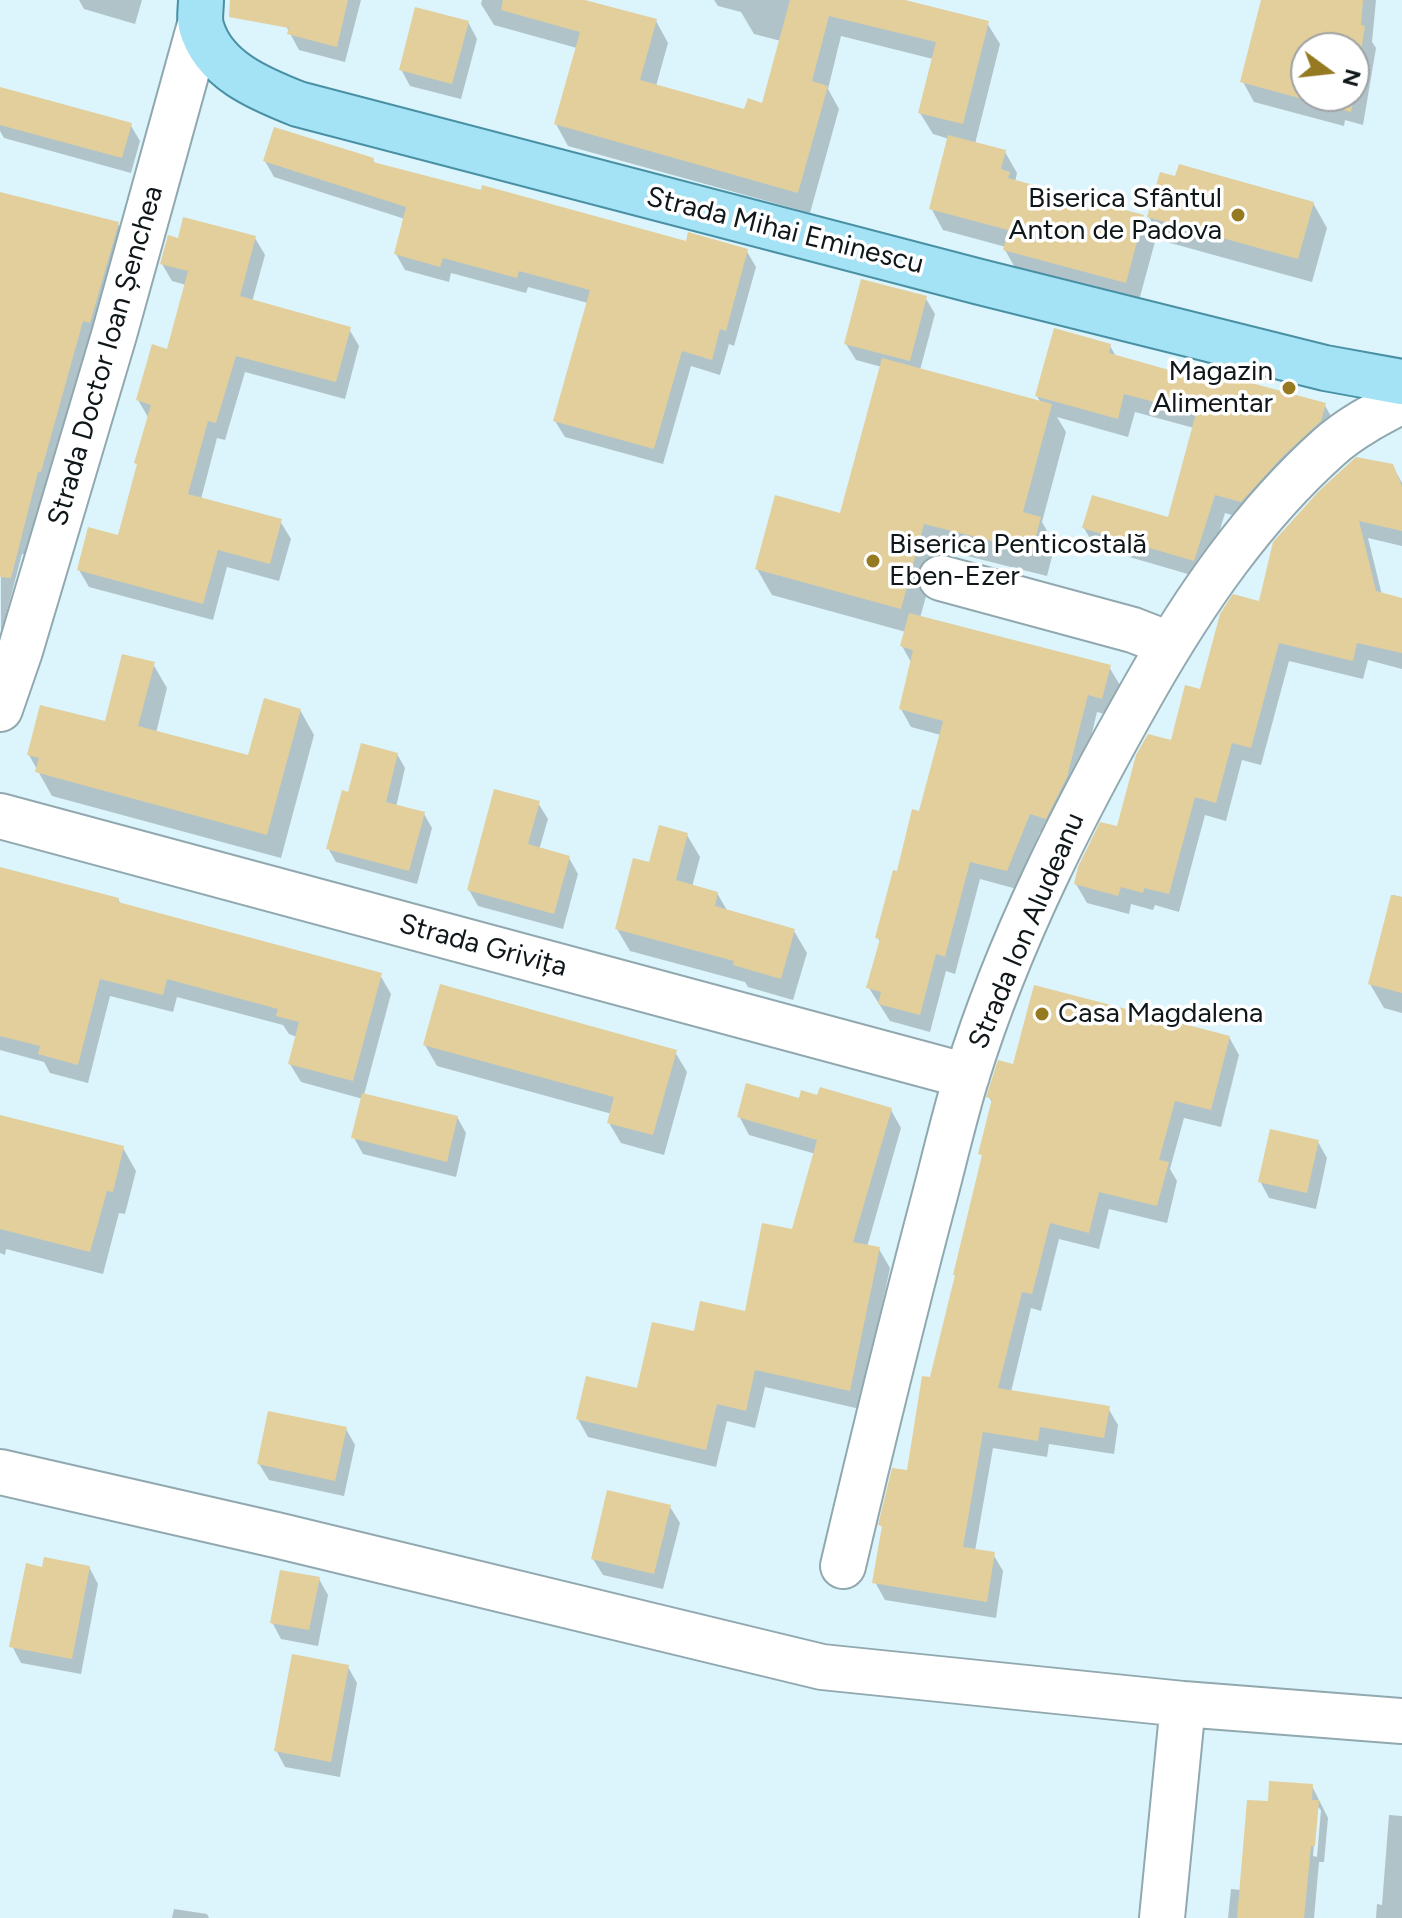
<!DOCTYPE html>
<meta charset="utf-8">
<style>
body{margin:0}
#map{position:relative;width:1402px;height:1918px;overflow:hidden;background:#dcf4fc;font-family:Figtree,sans-serif}
canvas{display:block}
.north{position:absolute;left:1290px;top:32px;width:80px;height:80px;box-sizing:border-box;background:#fff;border:2px solid #9fa2a3;border-radius:50%;rotate:105deg;font-size:22px;font-weight:700;line-height:32px;text-align:center;color:#0f171a}
.north::after{content:'';display:block;margin:auto;width:28px;height:36px;background:#957a22;clip-path:polygon(50% 0,100% 100%,50% 72%,0 100%)}
</style>
<div id="map">
<canvas width="1402" height="1918"></canvas>
<div class="north">N</div>
</div>
<script>
const ctx = document.querySelector('canvas').getContext('2d');
ctx.lineJoin = 'round';
function fill(path, color) {
  ctx.fillStyle = color;
  ctx.fill(path, 'evenodd');
}
function strokePath(path, color, width, dash) {
  ctx.strokeStyle = color;
  ctx.lineWidth = width;
  ctx.lineCap = dash ? 'butt' : 'round';
  ctx.setLineDash(dash || []);
  ctx.stroke(path);
}
function label(font, color, halo, rows, align = 'center') {
  ctx.font = font + ' Figtree,sans-serif';
  ctx.lineWidth = 7;
  ctx.setLineDash([]);
  ctx.textBaseline = 'middle';
  ctx.strokeStyle = halo;
  ctx.fillStyle = color;
  for (const [text, x, y, turn = 0] of rows) {
    ctx.save();
    ctx.translate(x, y);
    ctx.rotate((+turn || 0) * Math.PI / 180);
    ctx.textAlign = isNaN(turn) ? turn : align;
    if (halo) ctx.strokeText(text, 0, 0);
    ctx.fillText(text, 0, 0);
    ctx.restore();
  }
}
const shadow = new Path2D(`
 M79,0h63l-7,24 -51,-15z
 M284,0h77l-16,62 -46,-12 -13,-24z
 M482,0h95l79,21 12,22 -12,43 90,26 18,-7 17,-64 -27,-7 -13,-22 -23,-6 -4,-6h183l90,23 13,21 -25,100 30,8 12,21 -2,9 128,35 13,21 -18,66 -121,-33 -12,-21 1,-3 -63,-17 -12,-22 18,-69 -16,-5 -13,-21 13,-54 -92,-23 -13,53 11,20 -29,104 -242,-67 -12,-22 21,-76 -83,-23 -13,-21z
 M1263,0h113l-4,42 4,6 -13,77 -18,-5 -1,6 -90,-24 -11,-20zM1306,48h48v48h-48z
 M468,22l9,17 -16,60 -51,-13 -9,-17z
 M0,102l130,22 10,17 -9,32 -127,-35 -4,-7z
 M373,160l3,5 311,79 59,6 10,17 -22,79 -5,-2 -9,31 -29,-9 -28,98 -98,-27 -10,-16 33,-118 -60,-16 -2,6 -75,-20 -2,9 -44,-12 -9,-16 9,-35 -131,-42 -9,-16z
 M0,193l118,31 11,20 -97,312 -10,-2 -21,80z
 M1313,203l14,25 -15,54 -149,-41 -14,-24z
 M255,238l10,17 -13,47 97,27 10,17 -14,53 -100,-27 -20,68 -8,-2 -16,61 79,22 11,18 -12,42 -52,-14 -14,53 -124,-33 -10,-17 41,-33 19,-70 -3,-4 12,-46 -10,-17 30,-49 18,-66 -14,-4 -10,-17 17,-24z
 M925,297l10,17 -15,56 121,33 -4,-7 73,-50 7,12 107,30 100,16 11,19 -83,98 -27,-8 -20,66 -110,-32 -11,-19 85,-8 25,-92 -59,-16 -7,25 -71,-20 9,15 -24,90 13,23 -8,31 -108,-27 -19,69 189,49 11,18 -8,31 -15,-4 -20,84 -21,40 -16,-4 -23,57 -37,-10 -25,95 -9,-3 -16,61 -40,-11 -21,-33 12,-45 -4,-6 43,-124 21,-78 -30,-8 -10,-18 11,-45 -10,-18 4,-14 -134,-37 -15,-26 84,-54 41,-148 -26,-7 -10,-16z
 M1392,465l10,18v63l-34,-8 14,57 20,5v69l-34,-9 -5,19 -74,-18 -28,104 -19,-5 -16,61 -21,-6 -26,97 -24,-7 -2,5 -22,-6 -2,10 -42,-11 -11,-19 42,-55 83,-138 59,-87z
 M153,664l14,24 -11,45 94,25 50,-48 14,25 -33,123 -229,-62 -23,-41 77,-31z
 M397,754l8,14 -9,39 28,7 8,14 -15,56 -81,-22 -8,-14 22,-54z
 M538,803l10,16 -9,31 30,8 9,16 -15,55 -85,-23 -9,-16z
 M687,835l13,22 -8,30 25,6 11,19 66,19 13,22 -14,47 -45,-13 -3,-5 -115,-31 -13,-22 33,-65z
 M0,869l118,30 3,6 259,70 11,19 -27,101 93,22 9,16 -10,44 -93,-23 -9,-16 9,-39 -62,-17 -11,-18 7,-27 -8,-3 -6,-9 -106,-28 -4,15 -63,-16 -22,87 -38,-10 -6,-11 -44,-12z
 M1393,895l9,2v116l-18,-5 -14,-24z
 M1229,1037l10,18 -18,72 -37,-9 -14,51 7,12 -10,42 -58,-14 -10,40 -40,-10 -18,72 -10,-3 -20,84 97,16 10,17 -4,29 -65,-10 -2,13 -54,-9 -18,103 18,3 10,17 -7,47 -111,-18 -10,-18 8,-52 -2,-5 27,-52 24,-94 51,-221 -2,-5 12,-49 -4,-7 25,-30z
 M425,1045l250,7 12,20 -23,83 -43,-12 -12,-20 3,-9 -175,-48z
 M800,1100l91,10 10,18 -34,119 12,2 11,19 -30,141 -95,-22 -10,41 -28,-7 -11,46 -128,-30 -10,-18 60,-29 57,-56 51,-20 47,-83 23,-77 -67,-19 -10,-19z
 M0,1117l123,31 13,23 -11,43 -6,-1 -16,61 -97,-25 -1,6 -5,-2z
 M1318,1142l9,16 -11,51 -47,-11 -9,-17z
 M346,1429l9,16 -11,51 -75,-16 -10,-16z
 M670,1507l10,16 -17,66 -60,-14 -10,-16z
 M89,1567l9,17 -17,90 -60,-11 -9,-17 32,-77z
 M319,1579l9,16 -10,51 -37,-7 -9,-17z
 M348,1667l9,16 -17,94 -55,-10 -9,-17z
 M1312,1786l16,32 -4,44h-5l-5,56h-86l3,-29 10,1 29,-86zM1317,1806l4,4 -4,47 -4,-1z
 M1389,1815l13,1v102h-26l1,-14 5,1z
 M174,1909l33,5 2,4h-37z`);
const building = new Path2D(`
 M230,0h118l-11,47 -50,-13 2,-6 -60,-11z
 M503,0h82l72,19 -17,61 104,29 4,-11 14,5 28,-103h115l84,21 -26,103 -45,-11 18,-71 -107,-26 -17,65 16,5 -30,107 -244,-69 26,-92 -79,-22z
 M1261,0h102l-2,25 4,1 -11,69v-47h-48v48h48l-3,16 -111,-30z
 M415,7l54,14 -17,63 -53,-14z
 M0,87l132,36 -10,35 -122,-33z
 M274,127l100,31 -1,4 108,28 1,-5 204,56 2,-9 60,17 -22,82 -6,-2 -8,31 -30,-9 -28,98 -101,-28 37,-131 -71,-19 -2,7 -74,-20 -3,9 -46,-13 12,-47 -143,-46z
 M948,135l58,15 -5,19 9,3 -2,6 136,37 -18,68 -123,-33 5,-20 -79,-21z
 M1179,164l135,38 -16,57 -151,-42 13,-45 15,4z
 M0,192l119,30 -29,101 -7,-2 -42,151h-3l-27,106 -11,-1z
 M183,217l73,19 -16,60 111,31 -15,55 -100,-26 -20,67 -8,-2 -20,73 94,25 -12,45 -52,-14 -15,54 -126,-34 11,-43 30,8 19,-71 -3,-1 17,-58 -15,-5 16,-56 15,5 21,-78 -28,-7 8,-29 10,3z
 M861,279l66,17 -17,65 -66,-17z
 M1054,328l57,16 -2,9 113,32 3,-9 101,27 -5,18 -38,35 -42,46 -26,-7 -21,66 -112,-33 10,-33 76,22 28,-104 -72,-19 -6,25 -83,-23z
 M882,358l170,46 -29,108 18,5 -9,34 -108,-27 -23,85 -146,-40 20,-74 65,18z
 M1356,457l37,7 9,23v44l-43,-10 17,70 26,7v55l-45,-10 -4,18 -74,-18 -28,105 -19,-5 -16,60 -21,-6 -26,97 -25,-6 -1,5 -22,-6 -3,9 -44,-12 4,-17 22,-45 17,4 19,-71 12,-21 23,6 14,-55 15,4 20,-75 5,-8 8,-12 26,7 14,-59 46,-51z
 M909,613l202,52 -9,34 -14,-4 -21,82 -21,42 -16,-5 -23,57 -37,-9 -25,95 -9,-3 -16,61 -42,-11 3,-12 -15,-4 14,-49 -5,-1 18,-68 4,1 15,-62 7,2 24,-90 -44,-12 14,-59 -13,-4z
 M122,654l33,8 -17,64 110,29 16,-57 37,11 -34,126 -232,-63 4,-14 -12,-3 13,-50 65,16z
 M361,743l37,10 -12,49 39,10 -16,59 -83,-22 16,-59 6,2z
 M494,789l46,12 -12,43 42,12 -16,58 -87,-24z
 M659,825l29,8 -12,47 42,12 -3,14 80,23 -14,50 -48,-14 1,-4 -119,-32 18,-71 16,4z
 M0,867l119,31 -1,4 264,71 -29,108 -65,-17 11,-42 -23,-6 2,-7 -111,-30 -4,16 -63,-16 -22,86 -40,-11 2,-8 -40,-10z
 M1391,895l11,2v96l-34,-9z
 M440,984l237,66 -24,85 -46,-12 7,-26 -191,-52z
 M1034,985l196,51 -19,74 -36,-9 -16,59 10,2 -12,44 -58,-14 -10,41 -39,-10 -18,71 -10,-2 -24,96 112,18 -6,32 -64,-11 -2,14 -55,-9 -20,115 32,5 -8,50 -115,-19 10,-57 -4,-1 14,-57 15,2 15,-94 8,1 25,-102h-2l29,-120 -4,-1 14,-55 -6,-2 12,-37 15,4z
 M746,1083l53,15 2,-8 16,5 3,-8 72,21 -39,134 27,5 -30,144 -95,-21 -9,41 -29,-7 -11,46 -130,-31 10,-43 51,12 15,-66 42,9 6,-30 45,10 17,-88 30,6 25,-89 -80,-23z
 M362,1093l96,23 -11,46 -96,-24z
 M0,1115l124,31 -11,46 -6,-1 -17,61 -90,-23z
 M1270,1129l49,11 -12,53 -49,-11z
 M268,1411l79,16 -12,54 -78,-17z
 M607,1490l64,15 -17,69 -63,-15z
 M44,1557l46,9 -18,93 -63,-12 17,-84 16,4z
 M280,1570l40,7 -11,53 -39,-7z
 M292,1654l57,11 -18,97 -57,-11z
 M1269,1781l44,3 -1,16h7l-4,46h-4l-7,72h-67l10,-118 21,1z`);
const minor = new Path2D(`
 M941,578l192,52 36,14
 M0,709l20,-58 94,-316 86,-311
 M0,816l967,260
 M0,1472l276,63 546,132 361,37 219,17
 M843,1566c28,-119 57,-238 88,-356 12,-44 22,-90 36,-135 42,-135 107,-263 177,-386 50,-88 109,-174 185,-242 21,-19 48,-33 73,-46
 M1162,1918l21,-214`);
const major = new Path2D(`
 M201,0c0,8 -2,18 0,26 12,44 59,63 97,78l682,178 345,86 77,14`);
const markers = [
 [1238,215,8,"#957a22"],
 [1289,388,8,"#957a22"],
 [873,561,8,"#957a22"],
 [1042,1014,8,"#957a22"]
];
const poiNames = [
 ["Biserica Sfântul",1222,199],
 ["Anton de Padova",1222,231],
 ["Magazin",1273,372],
 ["Alimentar",1273,404],
 ["Biserica Penticostală",889,545,"left"],
 ["Eben-Ezer",889,577,"left"],
 ["Casa Magdalena",1058,1014,"left"]
];
const streetNames = [
 ["Strada Mihai Eminescu",785,231,14],
 ["Strada Doctor Ioan Șenchea",106,356,-74],
 ["Strada Ion Aludeanu",1027,931,-67],
 ["Strada Grivița",483,946,15]
];
fill(shadow, '#0003');
fill(building, '#e2cf9b');
strokePath(minor, '#91a8af', 48);
strokePath(major, '#4990a4', 48);
strokePath(minor, '#fff', 44);
strokePath(major, '#a4e3f5', 44);
for (const [x, y, r, color] of markers) {
  const dot = new Path2D();
  dot.arc(x, y, r, 0, 2 * Math.PI);
  ctx.fillStyle = color;
  ctx.fill(dot);
  strokePath(dot, '#fff', 3);
}
label('28px', '#0f171a', '#fff', poiNames, 'right');
label('28px', '#0f171a', '#fff', streetNames);
</script>
